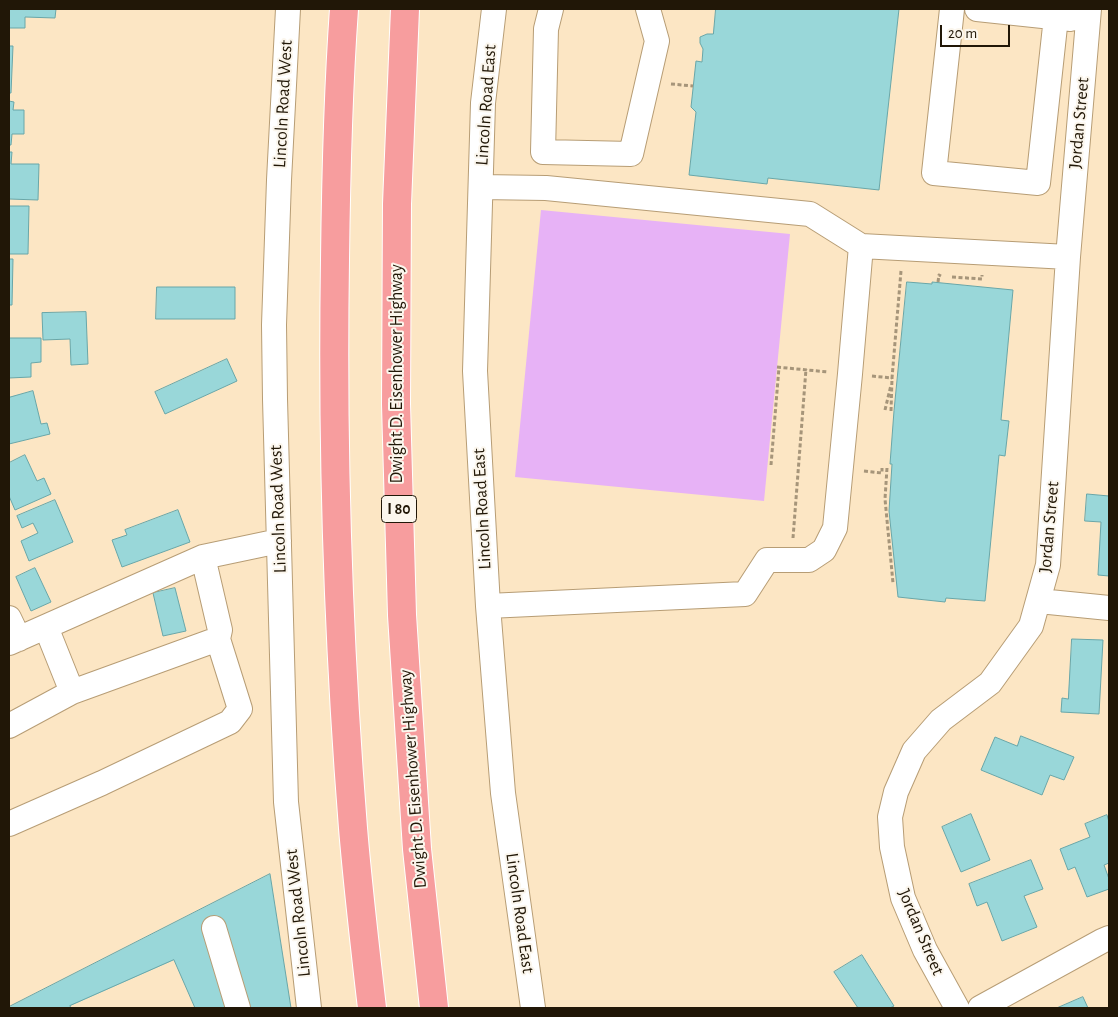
<!DOCTYPE html>
<style>
body{margin:0}
#map{position:relative;width:1118px;height:1017px;overflow:hidden;background:#fce6c4;font-family:"Alegreya Sans",sans-serif}
canvas{display:block}
.frame{position:absolute;inset:0;border:10px solid #211707;pointer-events:none}
.scale{position:absolute;left:940px;top:25px;width:70px;height:22px;box-sizing:border-box;border:2px solid #211707;border-top:0;padding-left:6px;font-size:15px;line-height:18px;white-space:nowrap;color:#211707;-webkit-text-stroke:4px #fbf6ed;paint-order:stroke}
</style>
<div id="map">
<canvas width="1118" height="1017"></canvas>
<div class="frame"></div>
<div class="scale">20 m</div>
</div>
<script>
const ctx = document.querySelector('canvas').getContext('2d');
ctx.lineJoin = 'round';
function fill(path, color) {
  ctx.fillStyle = color;
  ctx.fill(path, 'evenodd');
}
function strokePath(path, color, width, dash) {
  ctx.strokeStyle = color;
  ctx.lineWidth = width;
  ctx.lineCap = dash ? 'butt' : 'round';
  ctx.setLineDash(dash || []);
  ctx.stroke(path);
}
function label(font, color, halo, rows, align = 'center') {
  ctx.font = font + ' "Alegreya Sans",sans-serif';
  ctx.lineWidth = 4;
  ctx.setLineDash([]);
  ctx.textBaseline = 'middle';
  ctx.strokeStyle = halo;
  ctx.fillStyle = color;
  for (const [text, x, y, turn = 0] of rows) {
    ctx.save();
    ctx.translate(x, y);
    ctx.rotate((+turn || 0) * Math.PI / 180);
    ctx.textAlign = isNaN(turn) ? turn : align;
    if (halo) ctx.strokeText(text, 0, 0);
    ctx.fillText(text, 0, 0);
    ctx.restore();
  }
}
const green = new Path2D(`
 M541,210l249,24 -26,267 -249,-24z`);
const building = new Path2D(`
 M9,9h47l-1,9 -30,-1v11h-16z
 M716,9h183l-20,181 -111,-12 -1,6 -78,-9 7,-63 -5,-5 5,-46 6,1 1,-13 -3,-6v-6l7,-3h6z
 M9,46h4l-2,47h-2z
 M9,101l5,1 -1,8h11v24h-12l-1,11h-2z
 M9,152h3l-1,12h28l-1,36 -29,-1z
 M9,206h20l-1,48h-19z
 M9,259h4l-1,46h-3z
 M907,282l25,2v-2l81,8 -12,130 8,1 -4,35 -6,-1 -14,146 -39,-3 -1,4 -47,-5 -9,-86 3,-47h-2l4,-53z
 M157,287h78v32h-79z
 M86,312l2,52 -17,1 -1,-26 -27,1 -1,-27z
 M9,338h32v24l-10,1v14l-22,1z
 M227,359l10,22 -72,33 -10,-22z
 M33,391l8,33 6,-1 3,11 -41,10v-49v2z
 M25,455l12,26 7,-3 7,16 -36,16 -6,-14v-33z
 M1087,494l22,2v80l-11,-1 3,-53 -16,-1z
 M55,500l18,42 -44,19 -8,-20 17,-8 -5,-10 -11,5 -5,-12z
 M178,510l12,32 -68,25 -10,-27 15,-5 -2,-5z
 M35,568l16,34 -20,9 -15,-34z
 M175,588l11,43 -23,5 -10,-43z
 M1072,639l31,1 -4,74 -38,-2 1,-14 6,1z
 M1021,736l53,21 -10,23 -14,-5 -8,20 -61,-25 14,-33 22,9z
 M971,814l19,46 -29,12 -19,-45z
 M1107,815l2,7v41l-5,2 5,14v10l-22,8 -12,-30 -7,3 -8,-21 30,-12 -5,-13z
 M1031,860l12,29 -19,7 13,31 -35,14 -15,-39 -10,4 -8,-22z
 M270,874l21,134h-282v-1z
 M862,955l32,51 -4,2h-32l-24,-36z
 M174,960l21,48h-124l-1,-2z
 M1083,997l5,11h-31z`);
const path = new Path2D(`
 M671,84l22,2
 M952,277l30,2v-4
 M938,282l1,-7 2,1
 M777,367l51,5
 M872,376l20,2v1
 M885,410l6,-25
 M891,411l1,-33 9,-107
 M771,465l8,-98
 M887,468l-2,31 8,84
 M864,471l18,2v-5
 M793,538l13,-169`);
const minor = new Path2D(`
 M288,9l-9,171 -5,145 1,74 11,403 23,206
 M494,9l-11,94 -8,268 13,235 15,187 30,215
 M551,9l-5,20 -3,123 88,2 26,-113 -9,-32
 M952,9l-18,164 104,10 18,-166
 M977,9l94,10
 M481,187l65,1 264,26 51,32
 M1039,601l70,7
 M488,606l257,-12 22,-34h42l15,-10 11,-22 15,-154 11,-128 207,11
 M9,618l10,21
 M46,627l26,65
 M9,643l194,-86 76,-16
 M9,726l63,-34 146,-53
 M9,824l93,-41 128,-61 10,-13 -22,-70 2,-9 -17,-73
 M214,928l24,80
 M957,1008l-32,-58 -22,-52 -11,-51 -2,-30 6,-25 18,-41 27,-31 49,-37 41,-57 17,-61 20,-308 21,-248
 M980,1008l122,-67 7,-3`);
const highway = new Path2D(`
 M344,9c-6,83 -8,167 -9,251 -3,190 3,379 18,568 5,60 12,120 19,180
 M405,9l-8,195 -1,200 6,211 15,234 17,159`);
const shields = [
 [399,509,35]
];
const shieldNames = [
 ["I 80",399,509]
];
const streetNames = [
 ["Lincoln Road West",283,104,-87],
 ["Lincoln Road East",486,105,-86],
 ["Jordan Street",1079,123,-85],
 ["Dwight D. Eisenhower Highway",397,374,-90],
 ["Lincoln Road West",278,509,-92],
 ["Lincoln Road East",482,509,-93],
 ["Jordan Street",1049,527,-85],
 ["Dwight D. Eisenhower Highway",413,779,-94],
 ["Lincoln Road West",298,913,-96],
 ["Lincoln Road East",520,913,82],
 ["Jordan Street",921,932,67]
];
fill(green, '#e7b2f6');
fill(building, '#99d7d9');
strokePath(building, '#69a6a8', 1);
strokePath(minor, '#b79d75', 26);
strokePath(highway, '#fff', 30);
strokePath(path, '#a6957a', 3, [4, 2.5]);
strokePath(minor, '#fff', 24);
strokePath(highway, '#f79d9e', 28);
for (const [x, y, w] of shields) {
  const box = new Path2D();
  box.roundRect(x - w / 2, y - 13.5, w, 27, 4);
  ctx.fillStyle = '#fbf6ed';
  ctx.fill(box);
  strokePath(box, '#211707', 1);
}
label('bold 16px', '#211707', null, shieldNames);
label('18px', '#211707', '#fbf6ed', streetNames);
</script>
